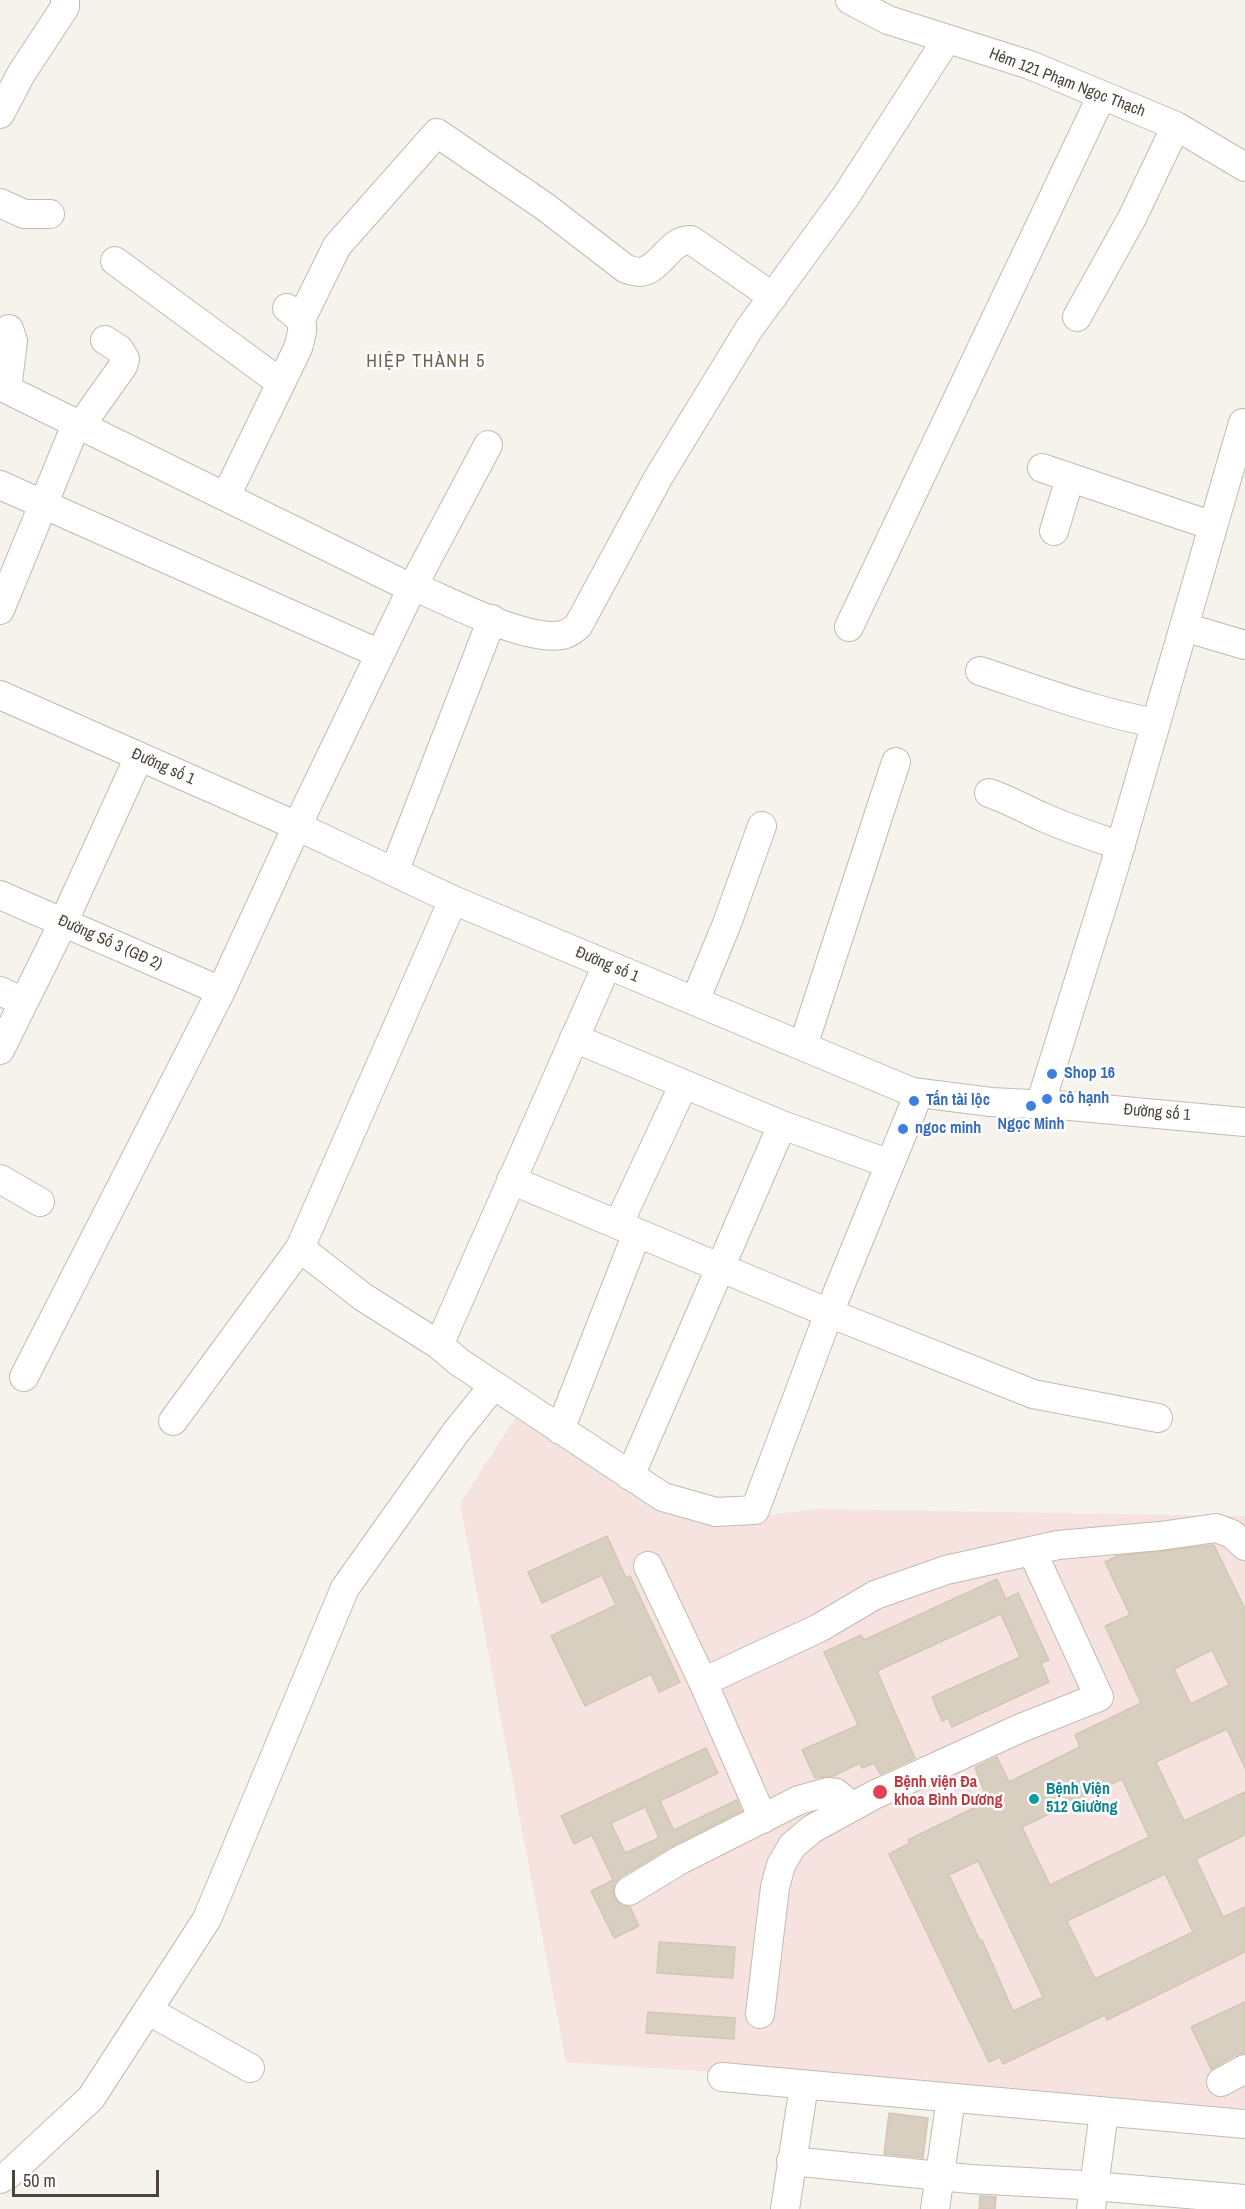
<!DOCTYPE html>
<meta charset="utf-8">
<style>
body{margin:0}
#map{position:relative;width:1245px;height:2209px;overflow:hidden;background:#f6f3ec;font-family:"Archivo Narrow",sans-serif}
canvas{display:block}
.scale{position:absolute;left:12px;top:2170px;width:147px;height:27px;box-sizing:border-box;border:3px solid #4b4439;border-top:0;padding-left:8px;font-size:18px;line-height:21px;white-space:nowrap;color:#4b4439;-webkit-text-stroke:4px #fff;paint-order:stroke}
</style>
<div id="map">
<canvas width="1245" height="2209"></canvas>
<div class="scale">50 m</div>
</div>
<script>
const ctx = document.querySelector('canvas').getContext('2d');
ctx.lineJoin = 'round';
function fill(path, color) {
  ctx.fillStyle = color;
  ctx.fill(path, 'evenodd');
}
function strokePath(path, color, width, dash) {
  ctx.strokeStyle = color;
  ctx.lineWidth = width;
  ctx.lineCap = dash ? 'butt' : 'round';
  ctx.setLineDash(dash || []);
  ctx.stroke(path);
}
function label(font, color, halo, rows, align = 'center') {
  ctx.font = font + ' "Archivo Narrow",sans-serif';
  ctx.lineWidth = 5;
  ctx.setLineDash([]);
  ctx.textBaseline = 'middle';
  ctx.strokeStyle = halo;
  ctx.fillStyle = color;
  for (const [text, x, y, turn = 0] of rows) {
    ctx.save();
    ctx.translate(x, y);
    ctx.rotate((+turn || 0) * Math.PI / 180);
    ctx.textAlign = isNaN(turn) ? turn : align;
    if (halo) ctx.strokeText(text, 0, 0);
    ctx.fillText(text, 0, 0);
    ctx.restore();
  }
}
const medical = new Path2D(`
 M516,1417l146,92 53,13 101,-13 429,7v593l-679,-47 -106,-559z`);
const building = new Path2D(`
 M607,1536l19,42 4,-2 50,106 -21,10 -8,-18 -66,32 -34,-70 65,-31 -14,-30 -60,28 -14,-31z
 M1214,1545l31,64v159l-18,-39 -71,33 28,59 61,-29v43l-49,24 27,58 22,-10v45l-138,68 -2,-5 -102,49 -3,-7 -11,5 -100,-208 21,-11 -2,-3 80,-39 -13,-33 22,-11 12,25 71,-35 -5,-12 66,-32 -36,-77 25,-11 -25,-53 12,-6zM1212,1650l17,35 -38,19 -17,-35zM1122,1779l27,58 -99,48 -28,-58zM978,1861l65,136 -30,14 -31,-71 -2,1 -31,-66zM1165,1874l28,58 -98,47 -28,-58z
 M997,1579l9,20 12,-6 31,67 -8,3 8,19 -97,45 -4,-9 -6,3 -10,-24 88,-40 -19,-43 -124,57 38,87 -35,16 -6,-11 -12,5 -2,-5 -27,13 -18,2 -13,-28 56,-25 -34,-73 37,-17 3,5z
 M706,1748l12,25 -58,28 14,29 63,-30 4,11 -69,35 -52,31 -6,7 -1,7 2,8 7,7 8,1 9,19 -25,12 -23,-47 22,-11 -21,-45 -18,9 -13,-28zM645,1807l14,31 -34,15 -14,-30z
 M659,1942l76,5 -2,31 -76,-5z
 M1245,2002v51l-8,1 -26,15 -20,-42z
 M648,2012l87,6 -1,21 -88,-6z
 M889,2113l39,5 -5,40 -39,-4z
 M980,2196l16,1 -1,12h-16z`);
const minor = new Path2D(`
 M850,0l38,20 142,45 146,61 69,41
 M0,114l21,-40 44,-67v-7
 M0,203l24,11h26
 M115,261l166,122
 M1077,317l55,-99 44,-92
 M301,319l36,-73 100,-113 107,73 82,63c4,1 10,3 14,3 22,-3 29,-33 51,-32l82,57
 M0,386l403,198 10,2c36,15 112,56 149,49 6,-1 11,-5 16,-9l80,-148 91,-149 97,-133 101,-157
 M7,389l6,-48 -4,-12
 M1042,468l171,58
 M0,485l380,169
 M226,496l72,-148c6,-23 8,-25 -11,-40
 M1054,531l16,-53
 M0,610l73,-178 8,-7 42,-59 2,-7 -6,-10 -14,-9
 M849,627l253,-532
 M1184,627l61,18
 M980,671c58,19 115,41 176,52
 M0,695l297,131 156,74 459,192 79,10 79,4 175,16
 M989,793c21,7 37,17 56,25 25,11 50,19 76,28
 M394,872l98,-253
 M0,895l221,96
 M0,991l23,11
 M695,1001l31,-75 36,-100
 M574,1038l208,87 108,39
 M803,1046l93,-284
 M0,1050l63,-127 76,-166
 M1040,1105l74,-237 129,-445
 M0,1179l40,23
 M511,1180l318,133 204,81 125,24
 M618,1225l66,-141
 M300,1248l63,49 76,48 20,17 204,135 53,15 39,-2 74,-197 90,-220
 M439,1345l168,-380
 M24,1377l197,-386 76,-165 116,-240 75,-141
 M173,1421l127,-173 153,-348
 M560,1430l77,-197
 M630,1476l152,-351
 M648,1566l55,116 60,137
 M703,1682l116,-54 56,-33 71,-25 112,-25 102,-9 56,-8 16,6 13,12
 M629,1891l51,-31 119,-60 29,-8 8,1 16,13
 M149,2011l101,57
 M760,2014l15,-127 6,-22 11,-19 20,-17 62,-34 147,-67 78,-31 -67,-146
 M722,2077l523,47
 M1221,2082l24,-13
 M791,2161l179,18 112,6 163,14
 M0,2179l8,-4 83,-77 116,-179 138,-331 111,-156 38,-47
 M785,2209l19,-124
 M935,2209l16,-111
 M1091,2209l13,-97`);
const markers = [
 [1052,1074,6,"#3f7fe0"],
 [1047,1099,6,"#3f7fe0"],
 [914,1101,6,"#3f7fe0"],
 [1031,1106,6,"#3f7fe0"],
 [903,1129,6,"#3f7fe0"],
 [880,1792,8,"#e0444e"],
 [1034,1799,6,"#0f9aa8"]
];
const streetNames = [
 ["Hẻm 121 Phạm Ngọc Thạch",1067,83,21],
 ["Đường số 1",163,767,24],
 ["Đường Số 3 (GĐ 2)",110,943,24],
 ["Đường số 1",607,965,23],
 ["Đường số 1",1157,1113,5]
];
const shopNames = [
 ["Shop 16",1064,1074],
 ["cô hạnh",1059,1099],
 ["Tấn tài lộc",926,1101],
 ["Ngọc Minh",1031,1125,"center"],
 ["ngoc minh",915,1129]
];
const healthNames = [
 ["Bệnh viện Đa",894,1783],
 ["khoa Bình Dương",894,1801]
];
const cultureNames = [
 ["Bệnh Viện",1046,1790],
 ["512 Giường",1046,1808]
];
const neighbourhoodNames = [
 ["HIỆP THÀNH 5",426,362]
];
fill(medical, '#f6e3e0');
fill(building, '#d8cfc1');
strokePath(building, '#d3c7b4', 1.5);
strokePath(minor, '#c2bbae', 30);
strokePath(minor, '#fff', 28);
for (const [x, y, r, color] of markers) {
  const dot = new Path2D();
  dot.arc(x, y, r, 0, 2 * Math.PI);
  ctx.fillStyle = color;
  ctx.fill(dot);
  strokePath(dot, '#fff', 2);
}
label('16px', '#4b4439', '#fff', streetNames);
label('bold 16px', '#366cbe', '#fff', shopNames, 'left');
label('bold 16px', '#be3a42', '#fff', healthNames, 'left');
label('bold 16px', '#0d838f', '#fff', cultureNames, 'left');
ctx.letterSpacing = '1.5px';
label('18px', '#6e6250', '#fff', neighbourhoodNames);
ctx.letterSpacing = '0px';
</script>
